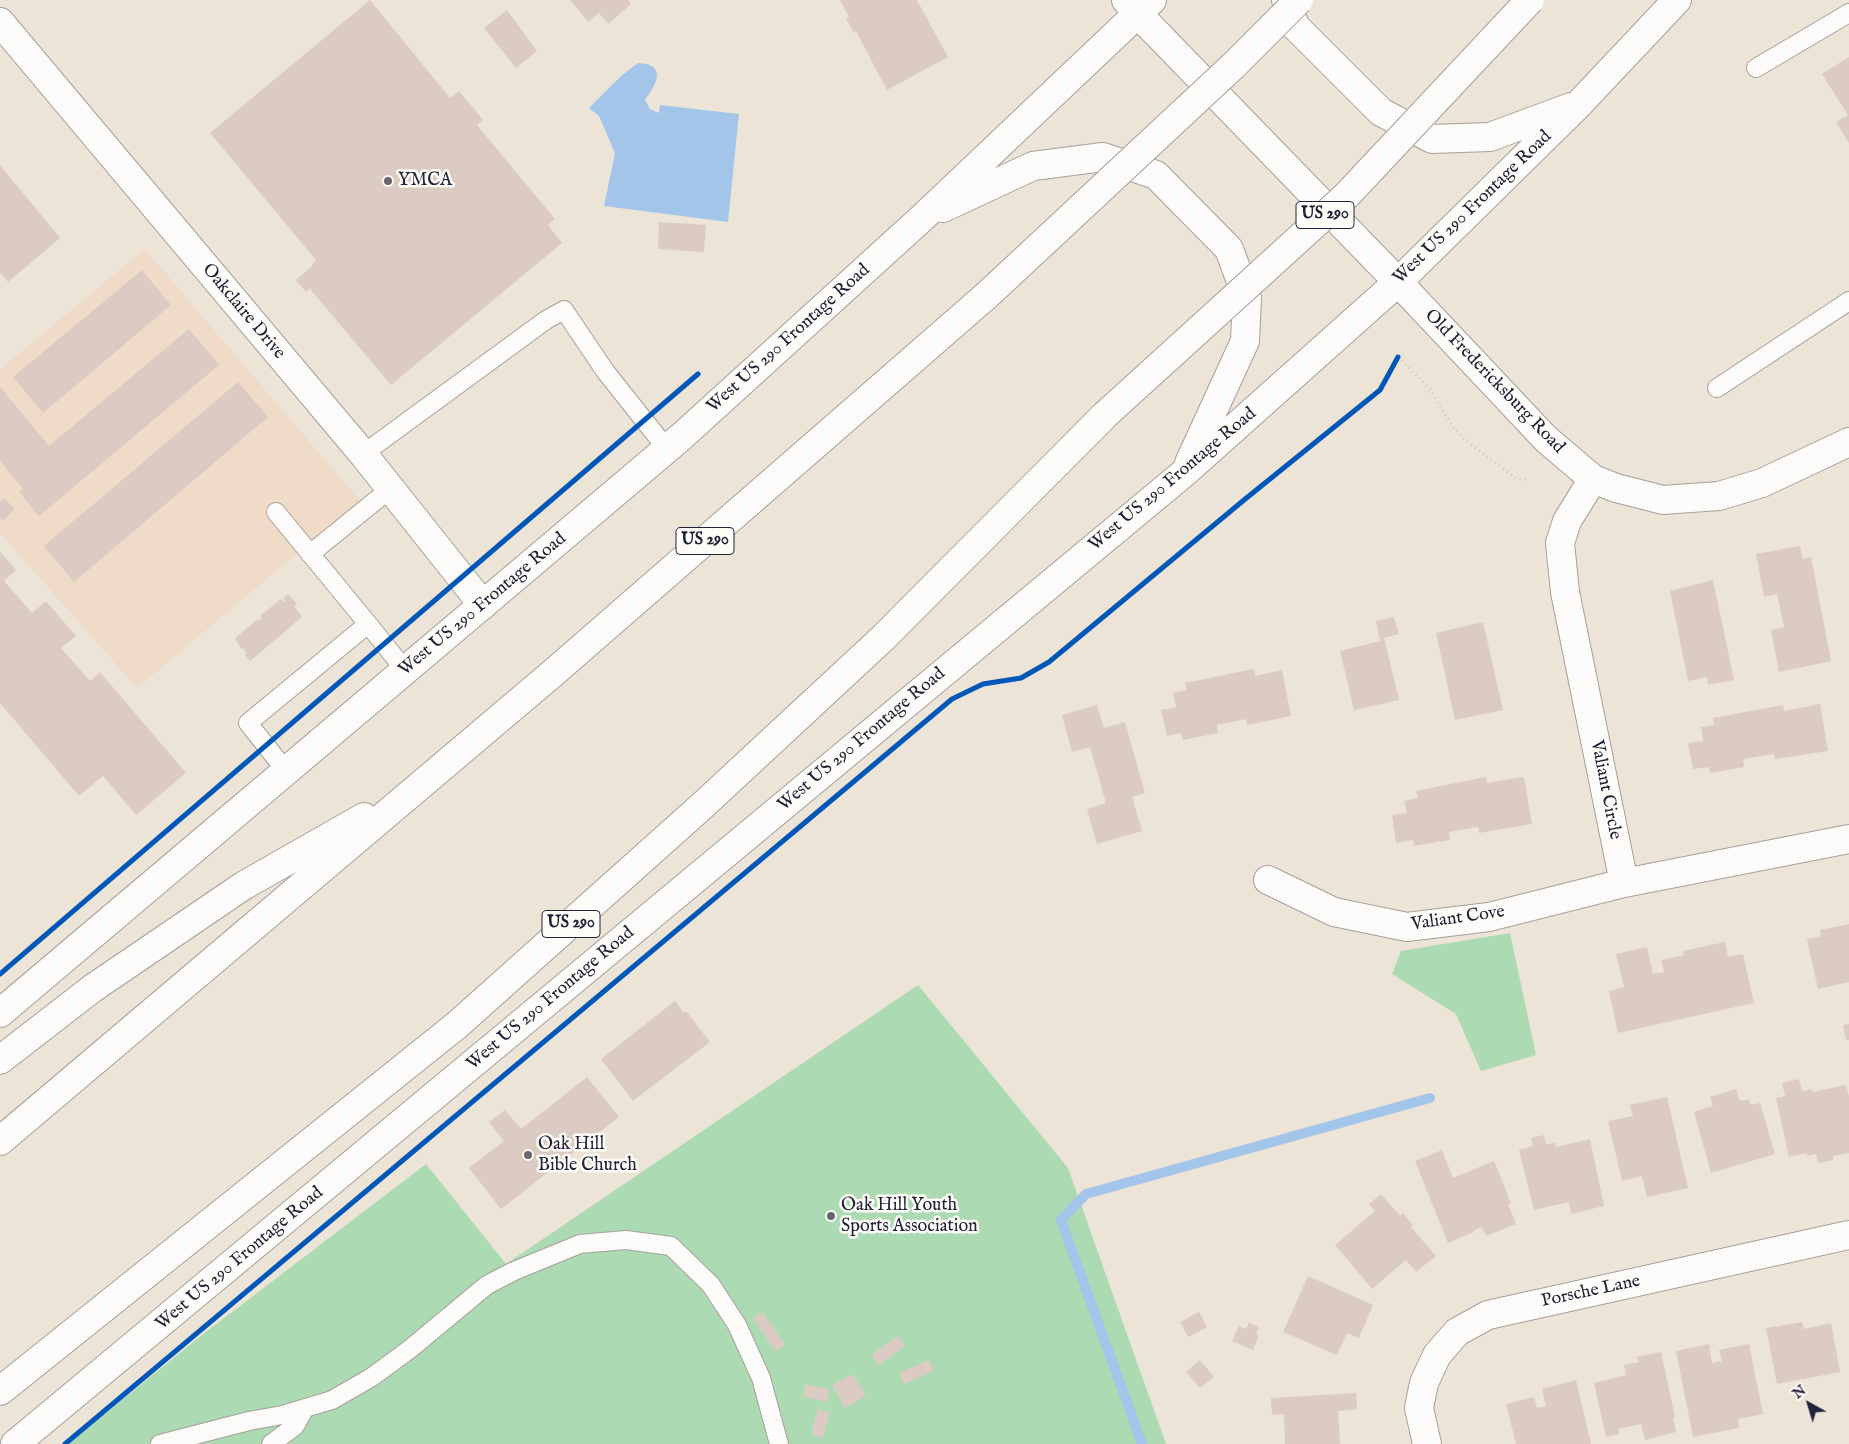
<!DOCTYPE html>
<style>
body{margin:0}
#map{position:relative;width:1849px;height:1444px;overflow:hidden;background:#ece4d6;font-family:"IM FELL English",serif}
canvas{display:block}
.north{position:absolute;left:1784px;top:1379px;width:50px;height:50px;-webkit-text-stroke:4px #fdfcf7;paint-order:stroke;rotate:321deg;font-size:14px;font-weight:700;line-height:20px;text-align:center;color:#22223b}
.north::after{content:'';display:block;margin:auto;width:18px;height:22px;background:#22223b;clip-path:polygon(50% 0,100% 100%,50% 72%,0 100%)}
</style>
<div id="map">
<canvas width="1849" height="1444"></canvas>
<div class="north">N</div>
</div>
<script>
const ctx = document.querySelector('canvas').getContext('2d');
ctx.lineJoin = 'round';
function fill(path, color) {
  ctx.fillStyle = color;
  ctx.fill(path, 'evenodd');
}
function strokePath(path, color, width, dash) {
  ctx.strokeStyle = color;
  ctx.lineWidth = width;
  ctx.lineCap = dash ? 'butt' : 'round';
  ctx.setLineDash(dash || []);
  ctx.stroke(path);
}
function label(font, color, halo, rows, align = 'center') {
  ctx.font = font + ' "IM FELL English",serif';
  ctx.lineWidth = 5;
  ctx.setLineDash([]);
  ctx.textBaseline = 'middle';
  ctx.strokeStyle = halo;
  ctx.fillStyle = color;
  for (const [text, x, y, turn = 0] of rows) {
    ctx.save();
    ctx.translate(x, y);
    ctx.rotate((+turn || 0) * Math.PI / 180);
    ctx.textAlign = isNaN(turn) ? turn : align;
    if (halo) ctx.strokeText(text, 0, 0);
    ctx.fillText(text, 0, 0);
    ctx.restore();
  }
}
const built = new Path2D(`
 M145,249l215,252 -223,187 -137,-155v-164z`);
const green = new Path2D(`
 M1510,933l26,122 -55,16 -25,-57 -64,-40 9,-23z
 M918,985l150,183 98,276h-1098l134,-109 224,-171 80,100z`);
const water = new Path2D(`
 M638,63c30,1 18,22 7,37l5,9 9,4 1,-8 79,9 -11,108 -124,-16 11,-53 -16,-37 -10,-8 32,-32z`);
const stream = new Path2D(`
 M1142,1444l-81,-224 25,-26 344,-96`);
const building = new Path2D(`
 M370,0l80,98 9,-7 24,29 -6,5 78,94 -7,6 14,18 -171,142 -81,-96 -4,3 -10,-12 17,-15 -1,-1 4,-4 -106,-127z
 M570,0h58l3,4 -23,20 -9,-11 -11,9z
 M840,0h77l31,57 -61,33 -31,-59 -2,2 -8,-15 3,-1z
 M507,10l30,41 -21,17 -32,-40z
 M1849,57v86l-13,-21 12,-7 -26,-41z
 M0,165l60,73 -52,44 -8,-10z
 M659,222l47,3 -2,27 -46,-3z
 M142,270l29,35 -128,108 -30,-36z
 M189,329l30,36 -180,151 -20,-24 4,-3 -23,-28v-74l49,59z
 M238,382l30,35 -194,165 -30,-36z
 M4,498l11,11 -12,12 -3,-3v-16z
 M1800,546l3,13 8,-2 20,104 -52,11 -8,-42 13,-3 -7,-33 -13,3 -8,-43z
 M0,551l16,19 -12,11 28,32 14,-12 30,35 -15,12 29,33 10,-9 86,101 -50,42 -33,-39 -24,20 -79,-93z
 M1713,580l21,100 -26,5 -1,-8 -19,4 -18,-90z
 M288,594l9,10 -3,2 8,11 -52,44 -5,-6 2,-2 -4,-5 -2,1 -6,-11 22,-18 1,1 4,-3 -2,-2 21,-17 2,3 2,-2 -2,-2z
 M1394,617l5,17 -15,4 15,62 -45,10 -14,-59 40,-10 -4,-20z
 M1483,622l20,88 -48,10 -19,-87z
 M1254,669l1,7 27,-6 9,46 -44,9 -1,-6 -29,6 1,8 -35,7 -2,-7 -14,3 -6,-26 15,-3 -3,-14 14,-3 -2,-7z
 M1820,704l8,47 -53,8 -1,-5 -31,5 1,8 -34,6 -1,-6 -16,2 -5,-26 15,-2 -2,-14 13,-2 -1,-7 70,-13 1,6z
 M1097,705l7,23 21,-6 20,71 -13,4 10,34 -45,13 -10,-35 19,-6 -16,-56 -18,5 -10,-37z
 M1486,777l1,6 37,-6 8,47 -53,9 -1,-6 -29,5 1,8 -36,6 -1,-6 -17,3 -4,-28 15,-2 -3,-12 14,-3 -2,-7z
 M1849,924v58l-31,7 -11,-50 14,-3 -1,-6z
 M1725,942l3,15 15,-3 11,49 -136,30 -9,-42 15,-4 -8,-33 31,-7 6,27 11,-2 -3,-12 23,-5 -1,-4z
 M675,1001l9,12 2,-2 24,31 -77,59 -32,-42z
 M1849,1024v16h-3l-3,-15z
 M587,1077l32,40 -118,92 -32,-41 35,-27 -15,-19 16,-12 16,19z
 M1799,1079l3,12 9,-2 1,3 34,-7 3,11v57l-16,3v4l-15,3 -2,-9 -9,2v-3l-18,4 -13,-59 9,-2 -3,-13z
 M1736,1089l4,12 9,-2 2,6 9,-2 15,51 -64,19 -17,-61 19,-6 -3,-9z
 M1667,1097l21,91 -41,9 -5,-21 -20,5 -14,-60 25,-5 -3,-11z
 M1544,1135l2,9 9,-1 1,4 34,-8 14,67 -33,8 -2,-12 -35,8 -15,-60 14,-4 -2,-8z
 M1442,1150l11,28 41,-17 17,42 -3,1 8,20 -30,12 -4,-9 -9,4 1,1 -26,11 -33,-82z
 M1381,1194l19,22 3,-3 10,12 -2,2 25,29 -20,16 -10,-12 -34,29 -37,-44 40,-34 -6,-7z
 M1308,1276l65,29 -14,33 -12,-5 -10,22 -54,-23z
 M763,1312l22,33 -10,6 -22,-33z
 M1199,1312l8,15 -19,10 -8,-15z
 M1249,1322l10,5 -3,8h3l-6,15 -21,-9 7,-15 7,3z
 M1802,1322l2,7 27,-6 9,49 -63,12 -11,-56z
 M898,1336l7,10 -27,19 -7,-10z
 M1709,1344l3,19 10,-2 -3,-11 30,-6 14,70 -25,5 1,9 -46,9 -17,-86z
 M1661,1352l14,65 -2,1 3,14 -31,8 -4,-16 -23,5 1,5 -13,3 -12,-54 32,-8 -2,-10 15,-3 -2,-5z
 M929,1360l5,11 -30,13 -5,-11z
 M1200,1360l14,17 -14,11 -14,-16z
 M853,1374l13,22 -22,12 -12,-23z
 M1576,1380l15,64h-75l-10,-40 28,-7 3,11 9,-2 -4,-17z
 M805,1384l25,5 -3,13 -24,-5z
 M1356,1393l1,16 -19,2 2,33h-55l-1,-30 -12,1 -1,-17z
 M818,1409l12,3 -7,26 -12,-4z`);
const path = new Path2D(`
 M1398,357l32,32 22,37 13,14 52,39h11`);
const service = new Path2D(`
 M1756,68l93,-55
 M1717,388l132,-87
 M363,454l183,-134 18,-10 41,61 62,78
 M276,512l92,112
 M310,554l80,-65
 M286,771l-38,-48 120,-99 37,46
 M160,1444l89,-23 33,-6 50,-15 40,-23 38,-28 77,-64 27,-14 66,-27 46,-4 45,6 40,39 26,40 24,53 18,66
 M271,1444l24,-18 10,-18`);
const minor = new Path2D(`
 M1126,0l12,14
 M0,22l363,432 120,151
 M1398,282l148,157 47,40 23,9 47,12 56,-4 43,-13 87,-41
 M1593,479l-26,42 -7,22 5,49 59,291
 M1268,880l66,32 73,15 82,-10 135,-34 225,-44
 M1427,1444l-8,-36 5,-25 13,-28 20,-23 31,-17 361,-80`);
const tertiary = new Path2D(`
 M1138,14l260,268`);
const secondary = new Path2D(`
 M1286,0l9,26 86,86 51,27 58,-2 81,-30
 M943,208l90,-42 70,-9 53,18 73,74 18,49 -2,43 -56,122
 M0,1013l681,-576 241,-219 230,-218
 M15,1444l1169,-971 214,-191 181,-178 98,-104`);
const motorway = new Path2D(`
 M0,1060l93,-72 150,-102 121,-69
 M0,1141l553,-468 433,-377
 M0,1391l457,-366 245,-219 181,-168 222,-223`);
const motorwayBridge = new Path2D(`
 M986,296l247,-230 66,-66
 M1105,415l242,-220 183,-195`);
const cycleway = new Path2D(`
 M0,974l698,-600
 M65,1444l887,-745 31,-15 38,-6 28,-16 195,-162 136,-110 18,-33`);
const markers = [
 [388,181,5,"#696671"],
 [528,1155,5,"#696671"],
 [831,1216,5,"#696671"]
];
const shields = [
 [1325,215,58],
 [705,541,58],
 [571,924,58]
];
const shieldNames = [
 ["US 290",1325,215],
 ["US 290",705,541],
 ["US 290",571,924]
];
const poiNames = [
 ["YMCA",398,181],
 ["Oak Hill",538,1145],
 ["Bible Church",538,1166],
 ["Oak Hill Youth",841,1206],
 ["Sports Association",841,1227]
];
const streetNames = [
 ["West US 290 Frontage Road",1473,208,-44],
 ["Oakclaire Drive",243,312,50],
 ["West US 290 Frontage Road",789,339,-42],
 ["Old Fredericksburg Road",1494,382,46],
 ["West US 290 Frontage Road",1173,480,-40],
 ["West US 290 Frontage Road",483,605,-40],
 ["West US 290 Frontage Road",862,740,-40],
 ["Valiant Circle",1605,790,79],
 ["Valiant Cove",1458,919,-8],
 ["West US 290 Frontage Road",551,999,-40],
 ["West US 290 Frontage Road",240,1259,-40],
 ["Porsche Lane",1591,1292,-12]
];
fill(built, '#f0dbc9');
fill(green, '#acdab3');
fill(water, '#a4c5ea');
strokePath(stream, '#a4c5ea', 10);
fill(building, '#dccbc3');
strokePath(service, '#a5a09c', 20);
strokePath(minor, '#a5a09c', 30);
strokePath(tertiary, '#a5a09c', 30);
strokePath(secondary, '#a5a09c', 30);
strokePath(motorway, '#a5a09c', 30);
strokePath(path, '#cac8c7', 3, [1, 4]);
strokePath(service, '#fcfbf9', 18);
strokePath(minor, '#fcfbf9', 28);
strokePath(tertiary, '#fcfbf9', 28);
strokePath(secondary, '#fcfbf9', 28);
strokePath(motorway, '#fcfbf9', 28);
strokePath(motorwayBridge, '#a5a09c', 30, []);
strokePath(motorwayBridge, '#fcfbf9', 28);
strokePath(cycleway, '#0057b8', 5);
for (const [x, y, r, color] of markers) {
  const dot = new Path2D();
  dot.arc(x, y, r, 0, 2 * Math.PI);
  ctx.fillStyle = color;
  ctx.fill(dot);
  strokePath(dot, '#fdfcf7', 2);
}
for (const [x, y, w] of shields) {
  const box = new Path2D();
  box.roundRect(x - w / 2, y - 13.5, w, 27, 4);
  ctx.fillStyle = '#fdfcf7';
  ctx.fill(box);
  strokePath(box, '#22223b', 1);
}
label('bold 16px', '#22223b', null, shieldNames);
label('18px', '#22223b', '#fdfcf7', poiNames, 'left');
label('18px', '#22223b', '#fdfcf7', streetNames);
</script>
